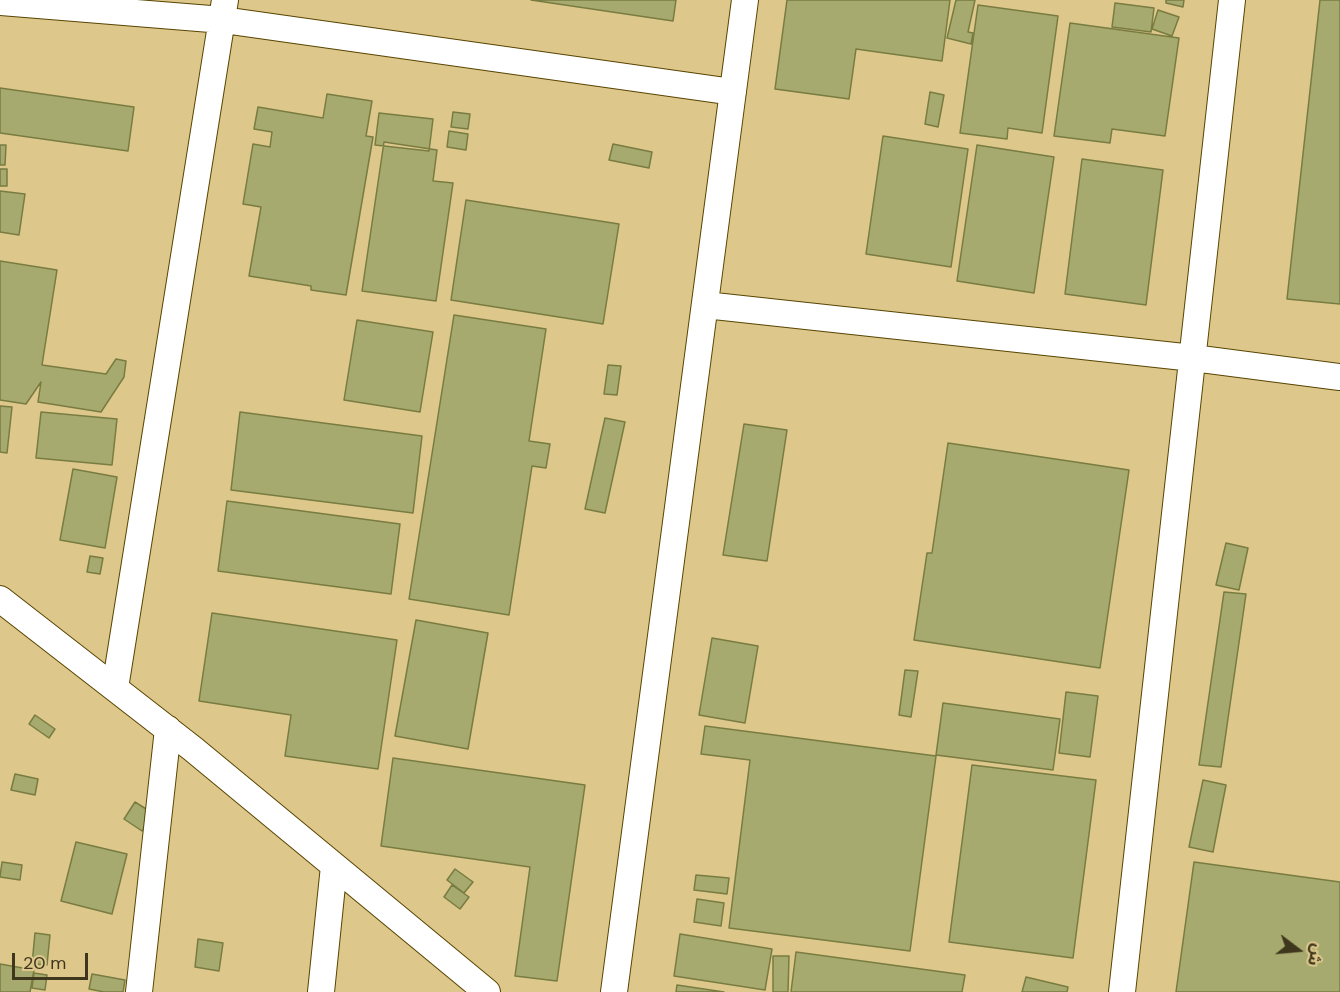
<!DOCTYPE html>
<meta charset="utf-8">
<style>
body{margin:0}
#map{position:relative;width:1340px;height:992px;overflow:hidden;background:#ddc78b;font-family:"DM Sans","Noto Sans Arabic",sans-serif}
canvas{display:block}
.north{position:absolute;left:1268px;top:920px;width:60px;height:60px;-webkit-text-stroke:4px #ddc78b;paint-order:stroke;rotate:106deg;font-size:16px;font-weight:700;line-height:24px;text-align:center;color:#3e361d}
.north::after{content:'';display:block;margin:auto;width:21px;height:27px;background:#3e361d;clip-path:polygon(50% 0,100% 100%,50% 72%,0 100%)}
.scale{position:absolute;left:12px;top:953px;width:76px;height:27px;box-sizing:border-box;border:3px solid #3e361d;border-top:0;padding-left:8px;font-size:18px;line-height:21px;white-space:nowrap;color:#3e361d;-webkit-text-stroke:4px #ddc78b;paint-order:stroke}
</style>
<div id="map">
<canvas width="1340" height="992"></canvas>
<div class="north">ش</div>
<div class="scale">20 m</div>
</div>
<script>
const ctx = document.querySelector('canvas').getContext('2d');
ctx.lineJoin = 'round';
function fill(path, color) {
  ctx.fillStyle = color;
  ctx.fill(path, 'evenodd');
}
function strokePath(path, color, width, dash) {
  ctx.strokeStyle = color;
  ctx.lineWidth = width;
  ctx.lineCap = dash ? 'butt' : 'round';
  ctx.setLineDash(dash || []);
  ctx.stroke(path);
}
const building = new Path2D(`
 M531,0h145l-3,21z
 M787,0h163l-8,61 -86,-12 -7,50 -74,-10z
 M956,0h19l-7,32 5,1 -2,11 -24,-6z
 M1166,0h18l-1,7 -17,-4z
 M1320,0h20v304l-53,-5z
 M1115,3l39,5 -3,24 -39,-5z
 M978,5l80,11 -16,117 -34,-5 -1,11 -47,-6z
 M1158,10l21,7 -7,19 -20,-7z
 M1070,23l109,15 -14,98 -53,-7 -2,14 -56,-7z
 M0,88l134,19 -6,44 -128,-18z
 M930,92l14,3 -6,32 -13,-3z
 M327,94l45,7 -6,35 7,1 -27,158 -35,-5v-4l-62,-10 12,-69 -18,-3 10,-60 17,3 2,-15 -18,-3 4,-22 65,11z
 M453,112l17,2 -2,15 -17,-2z
 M379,113l54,6 -4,32 -54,-6z
 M449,131l19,3 -2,16 -19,-3z
 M883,136l85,13 -17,118 -85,-13z
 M384,142l53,8 -4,31 20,2 -17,118 -74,-10z
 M613,144l39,8 -3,16 -40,-8z
 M0,145h6l-1,20h-5z
 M977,145l77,12 -20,136 -77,-12z
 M1082,159l81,11 -17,135 -81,-11z
 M0,169h7v17h-7z
 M0,191l25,3 -6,41 -19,-3z
 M466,200l153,24 -16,100 -152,-24z
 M0,261l57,9 -15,95 64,9 10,-15 10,2 -2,16 -23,35 -63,-10 3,-20 -15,22 -26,-4z
 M454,315l92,14 -17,112 21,3 -4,24 -14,-2 -23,149 -100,-16z
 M357,320l76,12 -13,80 -76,-12z
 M608,365l13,1 -4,29 -13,-1z
 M0,406l12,1 -5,46 -7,-1z
 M41,412l76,7 -5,46 -76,-7z
 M240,412l182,24 -9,77 -182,-23z
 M605,418l20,4 -20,91 -20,-4z
 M744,424l43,6 -20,131 -44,-6z
 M948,443l181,27 -29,198 -186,-28 13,-87h5z
 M73,469l44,8 -12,71 -45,-8z
 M227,501l173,23 -9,70 -173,-23z
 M1226,543l22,5 -9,42 -23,-5z
 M90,556l13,2 -3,16 -13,-2z
 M1224,592l22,2 -25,173 -22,-2z
 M212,613l185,27 -19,129 -93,-13 6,-41 -92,-14z
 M416,620l72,13 -20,116 -73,-13z
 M712,638l46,8 -13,77 -46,-8z
 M905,670l13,1 -7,46 -12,-2z
 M1066,692l32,4 -8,61 -31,-4z
 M943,703l117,16 -7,51 -117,-15z
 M35,715l20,14 -6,9 -20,-14z
 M705,726l231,30 -26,195 -181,-23 21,-168 -49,-6z
 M393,758l192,27 -28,196 -42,-5 15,-109 -149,-21z
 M972,765l124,15 -23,178 -124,-16z
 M15,774l23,5 -3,16 -24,-5z
 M1203,780l23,5 -13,67 -24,-5z
 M135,802l19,12 -12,17 -18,-12z
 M76,842l51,12 -15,60 -51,-13z
 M2,862l20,3 -2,15 -20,-3z
 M1194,862l146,20v110h-164z
 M455,869l18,13 -9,11 -17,-13z
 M696,875l33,3 -2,16 -33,-4z
 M452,885l17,12 -9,12 -16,-12z
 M697,899l27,4 -3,23 -27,-4z
 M35,933l15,2 -3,30 -15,-1z
 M680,934l92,15 -7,41 -91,-14z
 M198,939l25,4 -4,28 -24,-4z
 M796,952l169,23 -3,17h-171z
 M773,956h16l-1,36h-15z
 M0,964l34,6 -4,22h-30z
 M34,973l13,2 -2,15 -13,-2z
 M92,974l33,6 -2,12h-19l-15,-3z
 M1026,977l42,10 -1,5h-45z
 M677,985l47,7h-48z`);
const street = new Path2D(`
 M0,2l223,18 510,72
 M705,305l488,53 147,19
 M0,599l193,150 294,243
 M115,688l110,-688
 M139,992l29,-263
 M321,992l13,-126
 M614,992l131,-992
 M1122,992l110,-992`);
fill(building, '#a7aa6e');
strokePath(building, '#797c40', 1.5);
strokePath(street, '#584500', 28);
strokePath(street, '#fff', 26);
</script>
